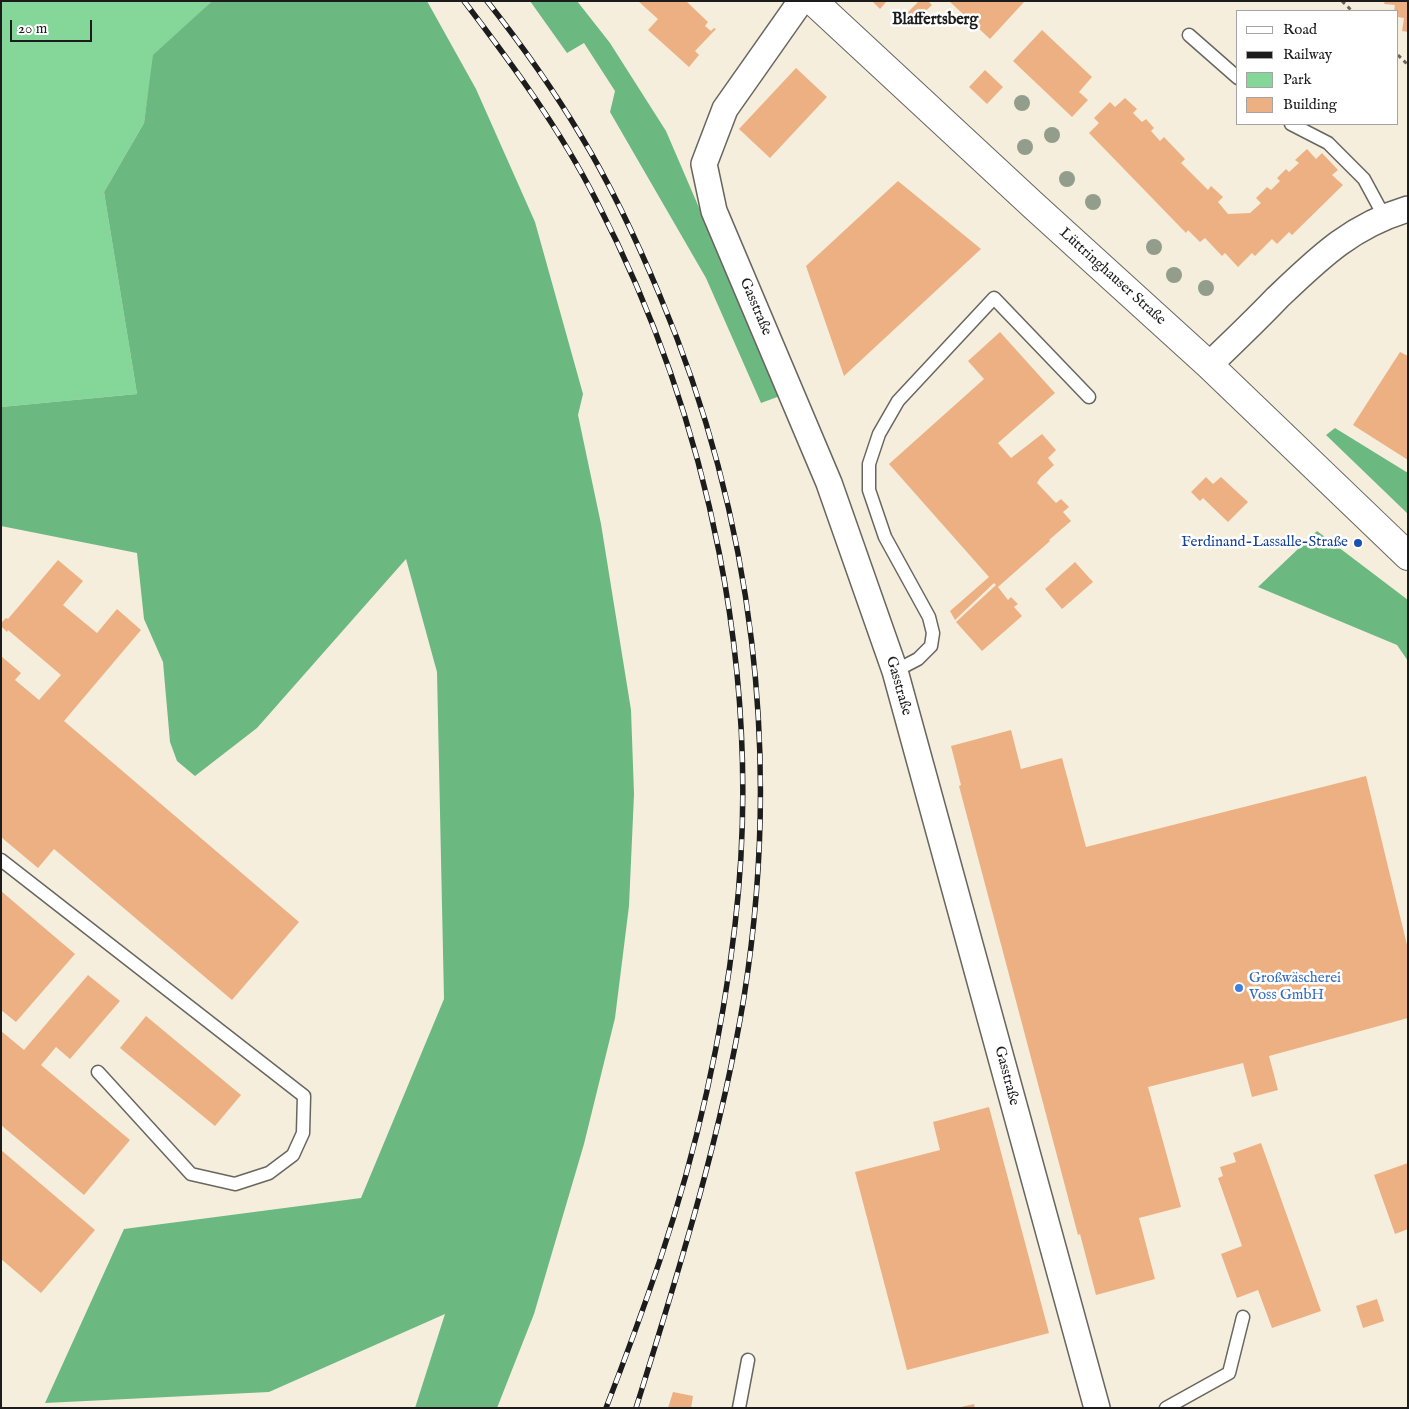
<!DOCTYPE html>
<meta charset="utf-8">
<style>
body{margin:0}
#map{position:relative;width:1409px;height:1409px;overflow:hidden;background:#f5eedc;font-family:"IM FELL English",serif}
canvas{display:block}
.frame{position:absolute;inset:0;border:2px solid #1c1c1c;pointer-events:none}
.legend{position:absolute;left:1236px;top:10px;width:162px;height:115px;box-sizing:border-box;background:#fff;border:1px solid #a4a4a4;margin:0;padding:6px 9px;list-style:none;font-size:15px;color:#1c1c1c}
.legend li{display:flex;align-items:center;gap:10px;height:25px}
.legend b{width:25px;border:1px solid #a4a4a4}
.scale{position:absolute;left:10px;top:20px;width:82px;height:22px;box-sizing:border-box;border:2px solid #1c1c1c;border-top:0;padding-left:6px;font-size:15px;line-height:18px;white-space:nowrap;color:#1c1c1c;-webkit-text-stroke:4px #fff;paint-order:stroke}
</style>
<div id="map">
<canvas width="1409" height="1409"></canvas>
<div class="frame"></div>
<ul class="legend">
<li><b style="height:6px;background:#fff"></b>Road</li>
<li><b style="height:6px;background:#1c1c1c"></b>Railway</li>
<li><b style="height:14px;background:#85d799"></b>Park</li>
<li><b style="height:14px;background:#ecb082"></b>Building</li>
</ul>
<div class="scale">20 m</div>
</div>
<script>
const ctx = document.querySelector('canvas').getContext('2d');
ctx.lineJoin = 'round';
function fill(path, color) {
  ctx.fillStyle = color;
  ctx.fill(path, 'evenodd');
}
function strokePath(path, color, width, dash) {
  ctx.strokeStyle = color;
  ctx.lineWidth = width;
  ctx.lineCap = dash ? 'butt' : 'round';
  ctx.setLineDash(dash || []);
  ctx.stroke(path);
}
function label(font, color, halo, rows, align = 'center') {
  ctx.font = font + ' "IM FELL English",serif';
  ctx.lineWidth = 5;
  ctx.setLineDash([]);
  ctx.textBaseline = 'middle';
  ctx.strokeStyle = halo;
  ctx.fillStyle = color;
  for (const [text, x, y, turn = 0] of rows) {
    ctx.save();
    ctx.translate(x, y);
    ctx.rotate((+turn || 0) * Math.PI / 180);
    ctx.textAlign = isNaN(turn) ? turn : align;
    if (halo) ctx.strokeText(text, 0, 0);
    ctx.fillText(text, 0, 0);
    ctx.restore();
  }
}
const green = new Path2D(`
 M1,1h211l-58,54 -10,68 -40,69 33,202 -136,13z`);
const forest = new Path2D(`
 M212,1h215l49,88 59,133 48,172 -5,21 23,109 30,186 3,84 -5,112 -14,112 -31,126 -50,170 -37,94h-82l30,-94 -176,78 -224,11 79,-174 237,-31 83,-199 -7,-327 -31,-113 -149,169 -62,48 -18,-15 -7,-19 -7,-80 -19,-43 -7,-66 -136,-27v-119l136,-13 -33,-202 40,-69 9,-68z
 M530,1h47l33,42 56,88 114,265 -19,7 -55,-125 -96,-166 5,-21 -31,-48 -17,10z
 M1335,428l73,45v41l-82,-79z
 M1317,531l91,69v61l-11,-16 -139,-58z`);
const building = new Path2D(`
 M638,1h48l22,21 -3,4 6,5 3,-3 2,1 -21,22 4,4 -10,12 -41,-37 10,-11z
 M872,1h15l-7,8z
 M919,1h9l4,4 -17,16 -8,-8z
 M949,1h74l1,1 -34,37z
 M1385,1h23v31l-6,-1 2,-13 -6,-1v-6h-4l1,-6 -11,-1z
 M1042,30l50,47 -13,15 9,8 -16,17 -59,-56z
 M796,68l31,29 -57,61 -31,-29z
 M985,70l18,17 -16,17 -18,-17z
 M1125,98l12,11 -4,4 9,9 4,-3 8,9 -3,3 9,10 4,-4 21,22 -4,4 27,27 3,-4 12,11 -5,5 10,12 22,-1 11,-10 -5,-5 11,-11 4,3 9,-9 -3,-3 9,-9 3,3 10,-9 -4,-3 12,-11 9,10 6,-6 16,17 -6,5 11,10 -51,50 -3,-3 -12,12 -5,-5 -17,17 -3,-3 -14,14 -13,-14 -3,3 -17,-18 -5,4 -12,-12 -2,3 -97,-100 10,-10 -5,-5 16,-16 5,5z
 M898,181l83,68 -137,127 -38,-110z
 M1000,332l55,61 -57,50 13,15 31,-24 14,16 -8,8 6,7 -14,13 -3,5 19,20 5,-4 8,8 -6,5 8,9 -22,19 1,1 -52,46 10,13 3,-3 7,7 -4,3 8,9 -40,35 -26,-29 40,-37 -2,-2 -39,37 -5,-9 39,-34 -100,-113 95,-85 -16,-18z
 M1400,352l8,4v104l-55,-35z
 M1206,477l7,7 8,-7 27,25 -20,20 -25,-24 -3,3 -9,-9z
 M58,560l25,21 -20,24 34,28 20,-24 24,21 -77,91 235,201 -67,78 -178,-151 -16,19 -37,-31v-181l20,17 -6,7 24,20 22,-25 -53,-45 -1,2 -6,-6v-3l5,-5 2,1z
 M1075,562l18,20 -31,27 -17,-20z
 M1011,730l10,39 41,-11 24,89 280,-71 42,173v69l-139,38 9,34 -26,7 -9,-34 -95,24 33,120 -42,11 16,61 -59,16 -16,-61 -2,1 -119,-449 2,-1 -10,-39z
 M1,891l74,63 -59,68 -15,-12z
 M88,975l32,26 -50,58 -14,-12 -15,18 89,75 -46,55 -83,-70v-94l23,19z
 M146,1016l95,79 -26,31 -95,-78z
 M989,1107l60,226 -142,37 -52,-198 85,-22 -7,-28z
 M1261,1143l60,168 -49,17 -14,-38 -21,8 -16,-44 21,-8 -24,-68 5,-2 -3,-9 16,-5 -3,-9z
 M1,1150l94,80 -54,63 -40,-34z
 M1408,1163v66l-13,5 -21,-59z
 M1377,1299l7,22 -21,7 -7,-22z
 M673,1392l20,4 -2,12h-23z
 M974,1404l1,4h-14v-1z`);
const path = new Path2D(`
 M1342,1l10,10
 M1398,55l10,10`);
const lane = new Path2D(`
 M1189,35l49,43
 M1291,124l37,19 36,36 20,37
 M895,671l23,-12 13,-13 2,-13 -4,-16 -44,-80 -16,-47v-26l10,-30 19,-33 96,-103 95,99
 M1,860l303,236 -1,37 -10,22 -24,18 -34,11 -44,-10 -93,-102
 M739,1408l9,-48
 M1166,1408l63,-35 14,-56`);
const street = new Path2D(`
 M801,1l-76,108 -21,55 10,47 115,272 66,188 202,737
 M1209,365c23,-22 46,-44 68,-67 42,-40 74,-72 131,-89`);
const secondary = new Path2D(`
 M813,1l221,205 175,159 199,191`);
const rail = new Path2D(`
 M464,1c48,63 96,128 132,199 114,220 168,478 139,725 -13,113 -39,227 -75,335 -17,50 -35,99 -54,148
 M487,1c34,43 66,88 94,135 31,51 56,105 79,160 94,223 122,462 84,701 -23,140 -66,276 -108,411`);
const trees = [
 [1022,103],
 [1052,135],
 [1025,147],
 [1067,179],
 [1093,202],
 [1154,247],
 [1174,275],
 [1206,288]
];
const markers = [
 [1358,543,5,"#1a4fb4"],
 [1239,988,5,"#3f7fe0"]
];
const streetNames = [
 ["Lüttringhauser Straße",1112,277,42],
 ["Gasstraße",755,307,67],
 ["Gasstraße",898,686,74],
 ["Gasstraße",1006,1076,75]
];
const transitNames = [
 ["Ferdinand-Lassalle-Straße",1348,543]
];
const shopNames = [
 ["Großwäscherei",1249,979],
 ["Voss GmbH",1249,996]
];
const neighbourhoodNames = [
 ["Blaffertsberg",935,21]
];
fill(green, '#85d799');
fill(forest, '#6cb881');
fill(building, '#ecb082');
strokePath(lane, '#68665f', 15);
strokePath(street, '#68665f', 28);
strokePath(secondary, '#68665f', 30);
strokePath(path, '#68665f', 3, [4, 4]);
strokePath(lane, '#fff', 12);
strokePath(street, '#fff', 25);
strokePath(secondary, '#fff', 28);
strokePath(rail, '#1c1c1c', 5.5);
strokePath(rail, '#fff', 4, [11]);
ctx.fillStyle = '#929e8b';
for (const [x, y] of trees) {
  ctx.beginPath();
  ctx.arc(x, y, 8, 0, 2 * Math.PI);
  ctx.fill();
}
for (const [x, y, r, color] of markers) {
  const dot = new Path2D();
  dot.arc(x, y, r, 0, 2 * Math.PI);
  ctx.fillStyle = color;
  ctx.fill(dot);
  strokePath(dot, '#fff', 2);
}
label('15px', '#1c1c1c', '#fff', streetNames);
label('15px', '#164399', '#fff', transitNames, 'right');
label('15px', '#366cbe', '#fff', shopNames, 'left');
label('bold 16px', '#1c1c1c', '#fff', neighbourhoodNames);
</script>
